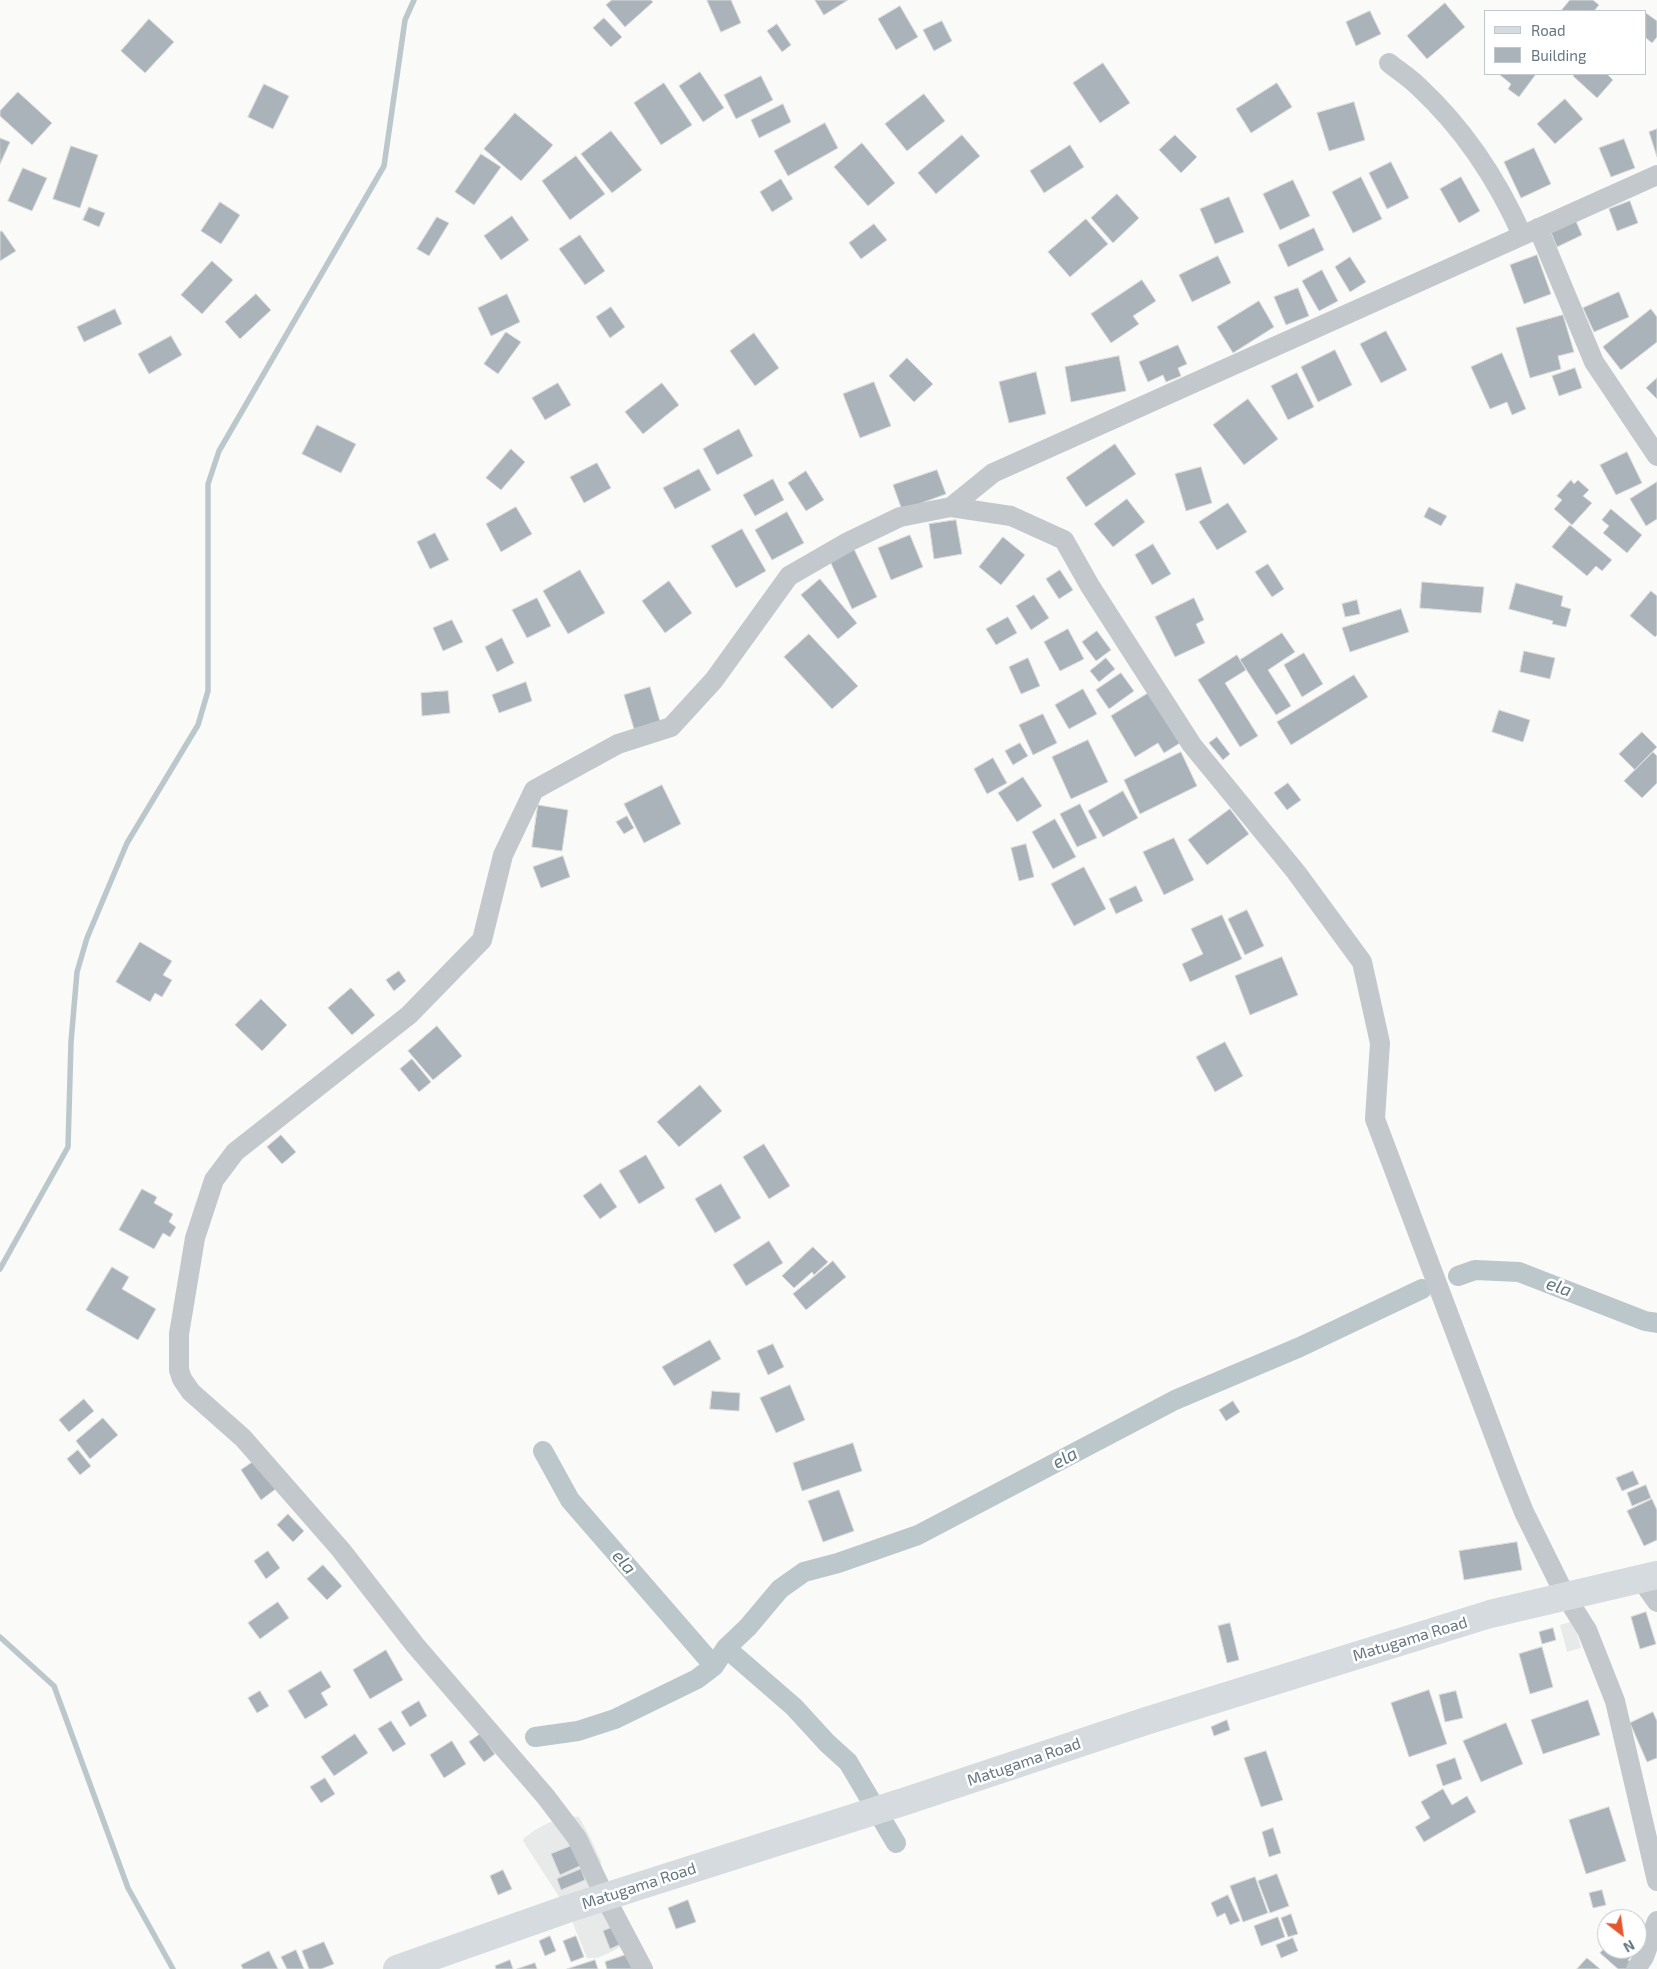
<!DOCTYPE html>
<style>
body{margin:0}
#map{position:relative;width:1657px;height:1969px;overflow:hidden;background:#fafaf8;font-family:"Exo 2",sans-serif}
canvas{display:block}
.legend{position:absolute;left:1484px;top:10px;width:162px;height:65px;box-sizing:border-box;background:#fff;border:1px solid #c1c8cd;margin:0;padding:6px 9px;list-style:none;font-size:15px;color:#657683}
.legend li{display:flex;align-items:center;gap:10px;height:25px}
.legend b{width:25px;border:1px solid #c1c8cd}
.north{position:absolute;left:1597px;top:1909px;width:50px;height:50px;box-sizing:border-box;background:#fff;border:1px solid #c1c8cd;border-radius:50%;rotate:150deg;font-size:14px;font-weight:700;line-height:20px;text-align:center;color:#657683}
.north::after{content:'';display:block;margin:auto;width:18px;height:22px;background:#e4572e;clip-path:polygon(50% 0,100% 100%,50% 72%,0 100%)}
</style>
<div id="map">
<canvas width="1657" height="1969"></canvas>
<ul class="legend">
<li><b style="height:6px;background:#d6dbdf"></b>Road</li>
<li><b style="height:14px;background:#aab3b9"></b>Building</li>
</ul>
<div class="north">N</div>
</div>
<script>
const ctx = document.querySelector('canvas').getContext('2d');
ctx.lineJoin = 'round';
function fill(path, color) {
  ctx.fillStyle = color;
  ctx.fill(path, 'evenodd');
}
function strokePath(path, color, width, dash) {
  ctx.strokeStyle = color;
  ctx.lineWidth = width;
  ctx.lineCap = dash ? 'butt' : 'round';
  ctx.setLineDash(dash || []);
  ctx.stroke(path);
}
function label(font, color, halo, rows, align = 'center') {
  ctx.font = font + ' "Exo 2",sans-serif';
  ctx.lineWidth = 5;
  ctx.setLineDash([]);
  ctx.textBaseline = 'middle';
  ctx.strokeStyle = halo;
  ctx.fillStyle = color;
  for (const [text, x, y, turn = 0] of rows) {
    ctx.save();
    ctx.translate(x, y);
    ctx.rotate((+turn || 0) * Math.PI / 180);
    ctx.textAlign = isNaN(turn) ? turn : align;
    if (halo) ctx.strokeText(text, 0, 0);
    ctx.fillText(text, 0, 0);
    ctx.restore();
  }
}
const built = new Path2D(`
 M1574,1621l7,27 -14,4 -7,-27z
 M572,1816l7,1 11,20 11,24 1,12 27,69 -20,11 -12,5h-10l-20,-49 -44,-68 1,-3 11,-8 13,-7z`);
const stream = new Path2D(`
 M0,1269l68,-122 3,-105 6,-70 10,-34 40,-95 71,-118 10,-34v-207l11,-33 165,-285 21,-146 9,-20
 M0,1637l54,49 74,202 45,81`);
const canal = new Path2D(`
 M1458,1276l17,-6 44,2 126,49 12,2
 M543,1451l27,49 144,166
 M726,1648l68,59 33,36 21,19 48,81
 M535,1737l43,-6 37,-12 82,-40 17,-13 12,-18 22,-21 32,-38 24,-17 34,-9 80,-28 257,-135 125,-53 122,-58`);
const building = new Path2D(`
 M612,0h39l2,2 -28,25 -19,-22z
 M707,0h24l10,23 -20,9z
 M815,0h33l-24,15z
 M1570,0h23l6,5 -5,6h-33z
 M1445,3l20,24 -38,32 -20,-23z
 M900,6l18,31 -22,13 -18,-31z
 M1370,11l11,23 -25,12 -10,-24z
 M1646,13l11,8v16l-5,6 -6,-5z
 M604,18l18,19 -11,10 -18,-19z
 M149,19l25,23 -29,31 -24,-22z
 M942,21l10,20 -18,10 -11,-21z
 M777,24l14,21 -9,7 -15,-21z
 M1103,63l27,40 -30,20 -27,-40z
 M700,72l24,36 -21,14 -24,-36z
 M1501,74h35l-17,23 -11,-8 3,-5 -11,-9z
 M1575,74h32l6,6 -16,18 -24,-22z
 M761,76l12,24 -37,19 -12,-24z
 M664,83l28,42 -31,20 -27,-42z
 M1277,83l15,24 -41,26 -15,-24z
 M264,84l25,12 -16,33 -25,-12z
 M18,92l34,31 -20,22 -32,-29v-5z
 M924,94l21,27 -38,30 -22,-27z
 M1565,99l18,20 -28,25 -18,-20z
 M1354,102l11,38 -36,11 -12,-38z
 M783,104l8,18 -32,16 -8,-18z
 M515,113l38,32 -32,36 -37,-32z
 M825,123l13,25 -50,28 -14,-25z
 M1657,129v28l-8,-25z
 M611,131l31,39 -30,23 -31,-39z
 M962,135l18,21 -44,38 -18,-21z
 M1175,135l22,22 -16,16 -22,-23z
 M0,138l10,4 -10,22z
 M1624,139l11,29 -24,9 -12,-29z
 M862,143l33,40 -27,23 -34,-39z
 M1070,145l14,22 -40,26 -14,-22z
 M71,146l27,9 -18,53 -27,-9z
 M1534,148l17,36 -30,14 -17,-36z
 M481,154l20,13 -27,38 -19,-13z
 M576,156l29,38 -35,26 -28,-39z
 M1391,162l18,36 -22,11 -18,-36z
 M23,168l24,10 -15,33 -24,-10z
 M1361,177l21,42 -29,14 -21,-41z
 M1461,177l19,34 -21,12 -19,-34z
 M781,179l12,20 -21,13 -12,-20z
 M1293,180l17,36 -30,14 -17,-36z
 M1117,194l22,24 -26,25 -22,-25z
 M1229,197l15,35 -29,12 -15,-35z
 M1630,201l8,22 -21,8 -8,-22z
 M220,202l20,13 -19,29 -20,-13z
 M89,207l16,6 -6,14 -16,-7z
 M512,216l17,24 -28,20 -17,-24z
 M437,217l12,6 -20,33 -12,-7z
 M1086,219l22,25 -38,33 -22,-25z
 M1575,219l7,16 -25,12 -7,-17z
 M874,224l13,16 -26,19 -12,-16z
 M1314,228l10,22 -36,17 -10,-22z
 M2,231l14,20 -16,10v-29z
 M580,235l25,36 -20,14 -26,-36z
 M1537,255l14,39 -27,10 -14,-39z
 M1218,256l13,27 -39,19 -13,-27z
 M1350,257l16,25 -16,10 -15,-25z
 M212,261l21,19 -31,34 -21,-19z
 M1322,270l16,31 -19,10 -17,-30z
 M1142,280l14,21 -23,15 6,8 -28,19 -20,-29z
 M1298,288l11,28 -23,9 -12,-28z
 M1619,292l10,25 -35,15 -11,-24z
 M256,294l15,16 -31,29 -15,-17z
 M507,294l13,28 -29,14 -13,-28z
 M1259,301l15,26 -41,26 -16,-26z
 M611,307l14,20 -15,11 -14,-21z
 M115,309l7,15 -38,18 -7,-15z
 M1651,309l6,8v25l-36,28 -18,-23z
 M1563,315l11,37 -16,4 3,13 -31,9 -14,-50z
 M1386,331l21,39 -26,13 -21,-39z
 M506,332l15,10 -23,32 -14,-10z
 M754,333l25,35 -24,18 -25,-35z
 M171,336l11,19 -33,19 -11,-20z
 M1178,345l9,19 -9,4 3,8 -15,6 -3,-7 -15,7 -9,-20z
 M1335,350l17,35 -34,17 -17,-35z
 M1502,353l24,56 -14,6 -5,-13 -17,7 -19,-42z
 M1119,356l7,35 -55,11 -6,-35z
 M907,358l26,26 -19,18 -25,-26z
 M1575,368l7,20 -23,8 -7,-20z
 M1036,372l10,42 -37,9 -10,-41z
 M1297,373l17,34 -26,13 -17,-34z
 M1657,378v21l-11,-11z
 M874,382l17,44 -31,12 -17,-44z
 M558,383l13,22 -26,15 -13,-22z
 M662,383l17,22 -36,29 -18,-22z
 M1248,399l30,40 -34,26 -31,-40z
 M317,425l39,19 -15,29 -39,-19z
 M739,429l14,27 -36,19 -14,-26z
 M1115,444l21,30 -50,33 -20,-29z
 M511,449l14,13 -24,28 -15,-12z
 M1627,452l15,31 -26,12 -16,-30z
 M597,463l14,25 -27,15 -14,-26z
 M1201,467l11,36 -26,8 -11,-37z
 M699,469l12,21 -36,19 -12,-21z
 M937,470l9,24 -44,16 -9,-25z
 M806,471l18,29 -18,11 -18,-28z
 M773,479l11,21 -29,16 -12,-21z
 M1571,480l3,4 4,-4 11,10 -6,6 9,7 -20,22 -18,-16 8,-9 -5,-4z
 M1657,482v37l-11,7 -16,-27z
 M1127,499l18,23 -32,25 -19,-23z
 M1228,503l19,29 -30,18 -18,-28z
 M516,507l16,27 -31,18 -15,-28z
 M1429,507l18,9 -6,10 -17,-9z
 M1611,509l31,26 -15,18 -24,-20 6,-7 -7,-6z
 M787,512l17,31 -32,17 -17,-30z
 M956,520l6,34 -28,5 -5,-35z
 M1570,525l42,35 -10,11 -6,-5 -9,10 -35,-29z
 M742,529l24,42 -30,17 -25,-42z
 M435,533l14,27 -19,9 -13,-27z
 M910,535l13,32 -32,13 -13,-32z
 M1003,537l22,18 -24,30 -22,-18z
 M1153,544l18,30 -19,11 -17,-30z
 M853,547l24,50 -25,12 -23,-50z
 M1268,564l16,25 -12,8 -17,-25z
 M580,570l25,43 -37,21 -25,-43z
 M1060,570l13,20 -14,9 -13,-20z
 M820,579l37,44 -19,16 -37,-44z
 M669,581l23,32 -27,20 -23,-32z
 M1422,582l62,5 -3,26 -61,-5z
 M1516,583l47,13 -2,10 10,3 -5,18 -14,-3 1,-3 -44,-12z
 M1651,591l6,5v39l-2,2 -25,-21z
 M1034,595l15,23 -18,12 -15,-24z
 M537,598l14,28 -24,12 -15,-28z
 M1194,598l10,22 -8,4 9,19 -30,14 -20,-40z
 M1357,600l3,14 -15,3 -3,-13z
 M1401,609l8,23 -59,20 -8,-24z
 M1008,617l9,16 -21,12 -10,-16z
 M452,620l11,22 -20,9 -10,-23z
 M1068,629l16,30 -24,12 -16,-29z
 M1097,631l14,19 -15,11 -14,-19z
 M1282,633l13,19 -27,18 23,36 -15,9 -36,-55z
 M809,634l49,52 -26,23 -48,-52z
 M502,638l12,25 -17,9 -12,-25z
 M1524,651l31,7 -5,21 -30,-7z
 M1304,653l19,31 -21,13 -18,-32z
 M1237,655l9,15 -21,13 33,53 -18,11 -42,-67z
 M1028,658l12,28 -19,8 -12,-27z
 M1106,658l9,11 -16,13 -9,-11z
 M1121,673l13,18 -25,18 -13,-19z
 M1354,675l14,22 -77,48 -14,-23z
 M526,682l6,19 -33,12 -7,-18z
 M650,687l10,34 -26,8 -10,-34z
 M1083,689l14,25 -28,15 -14,-24z
 M448,691l2,22 -28,3 -1,-23z
 M1150,692l30,51 -16,10 -6,-10 -23,14 -24,-41z
 M1499,710l31,10 -7,22 -31,-10z
 M1043,714l14,29 -24,12 -14,-30z
 M1642,732l15,15 -22,23 -16,-16z
 M1217,737l13,17 -7,6 -14,-17z
 M1088,740l20,42 -37,17 -19,-42z
 M1020,743l8,13 -15,9 -8,-14z
 M1181,752l16,34 -57,28 -16,-34z
 M1653,752l4,4v27l-15,15 -18,-17z
 M993,758l14,25 -20,11 -13,-25z
 M1023,777l19,29 -25,16 -19,-29z
 M1288,783l13,17 -14,10 -13,-17z
 M662,785l19,39 -37,19 -20,-39z
 M1123,791l15,27 -35,19 -15,-26z
 M1080,804l17,34 -20,9 -17,-33z
 M538,805l30,5 -6,41 -30,-4z
 M1230,809l19,25 -42,31 -19,-25z
 M627,816l7,12 -10,6 -8,-12z
 M1055,819l21,38 -23,12 -21,-37z
 M1174,838l20,42 -30,15 -21,-43z
 M1026,844l8,33 -15,4 -8,-33z
 M563,856l7,21 -29,11 -8,-21z
 M1084,867l22,42 -32,17 -23,-42z
 M1136,886l7,15 -27,13 -7,-15z
 M1247,910l17,36 -19,9 -17,-36z
 M1222,915l20,44 -52,23 -8,-18 21,-10 -12,-25z
 M140,942l32,19 -9,14 9,5 -10,17 -7,-4 -5,9 -34,-20z
 M1282,957l16,38 -48,20 -15,-39z
 M399,971l7,10 -12,10 -8,-11z
 M351,988l24,27 -23,20 -24,-27z
 M261,999l26,26 -25,26 -27,-26z
 M437,1026l25,30 -29,24 -25,-29z
 M1225,1042l18,34 -28,16 -19,-35z
 M412,1059l19,23 -12,10 -19,-23z
 M700,1085l22,26 -43,36 -22,-25z
 M281,1135l15,17 -14,12 -15,-17z
 M764,1144l26,42 -21,13 -26,-42z
 M646,1155l19,33 -26,16 -20,-33z
 M601,1183l16,24 -17,12 -17,-23z
 M721,1184l20,34 -26,15 -20,-34z
 M142,1189l15,8 -3,6 19,11 -4,8 7,5 -6,10 -7,-4 -9,16 -35,-19z
 M769,1241l14,22 -37,23 -13,-21z
 M813,1247l15,15 -14,13 -2,-3 -18,16 -12,-12z
 M833,1261l13,16 -40,33 -13,-16z
 M112,1267l17,10 -7,12 34,20 -18,31 -52,-30z
 M710,1340l11,19 -47,27 -12,-19z
 M773,1344l11,23 -16,8 -11,-24z
 M790,1385l15,35 -29,13 -16,-35z
 M712,1391l28,2 -1,18 -29,-2z
 M84,1399l10,12 -25,21 -10,-12z
 M1233,1401l7,11 -14,9 -7,-11z
 M103,1418l15,17 -28,24 -14,-18z
 M853,1443l9,28 -60,20 -9,-28z
 M78,1450l13,16 -11,9 -13,-16z
 M257,1459l20,29 -16,12 -20,-30z
 M1633,1471l6,13 -17,7 -6,-13z
 M1646,1485l5,13 -19,8 -5,-13z
 M839,1490l15,41 -31,11 -15,-41z
 M1652,1499l5,11v30l-13,6 -17,-35z
 M288,1514l16,17 -11,11 -16,-17z
 M1517,1542l5,28 -58,10 -5,-29z
 M268,1551l12,17 -14,11 -12,-18z
 M323,1565l19,21 -15,14 -20,-21z
 M278,1602l11,16 -29,21 -12,-16z
 M1646,1612l10,32 -16,5 -9,-32z
 M1230,1623l9,37 -12,3 -9,-37z
 M1553,1628l3,12 -14,4 -3,-12z
 M1542,1647l11,40 -23,7 -11,-40z
 M386,1650l17,30 -33,19 -17,-29z
 M321,1671l10,16 -10,6 7,12 -23,14 -17,-28z
 M1429,1690l18,54 -38,13 -18,-54z
 M260,1691l9,15 -12,7 -9,-15z
 M1456,1691l7,27 -18,4 -6,-27z
 M1588,1700l12,35 -57,19 -12,-34z
 M419,1701l8,15 -17,11 -9,-15z
 M1653,1712l4,9v37l-10,4 -17,-39z
 M1227,1720l3,10 -16,6 -3,-9z
 M391,1721l15,23 -13,8 -15,-23z
 M1506,1723l17,41 -42,18 -18,-41z
 M355,1734l13,19 -34,23 -13,-19z
 M480,1734l15,20 -11,8 -15,-20z
 M452,1741l14,23 -22,14 -14,-23z
 M1266,1751l17,49 -22,7 -17,-49z
 M1455,1758l7,21 -19,7 -7,-21z
 M325,1778l10,16 -14,9 -11,-16z
 M1443,1789l9,16 15,-9 9,16 -52,30 -9,-15 15,-9 -9,-16z
 M1609,1807l17,54 -40,13 -17,-54z
 M1273,1828l8,25 -12,4 -7,-25z
 M576,1844l8,20 -24,11 -9,-21z
 M581,1869l4,11 -24,10 -4,-11z
 M503,1870l9,19 -14,6 -8,-19z
 M1277,1874l12,32 -19,7 -12,-32z
 M1255,1877l13,36 -25,9 -13,-36z
 M1602,1890l4,15 -13,3 -4,-15z
 M1228,1895l12,26 -10,4 -5,-12 -8,4 -6,-14z
 M688,1900l8,22 -20,7 -8,-21z
 M1291,1914l7,20 -10,3 -7,-19z
 M1278,1917l7,20 -24,9 -7,-20z
 M618,1925l7,17 -15,7 -7,-18z
 M550,1936l6,15 -11,5 -6,-15z
 M576,1936l8,21 -13,5 -8,-21z
 M1293,1938l5,13 -17,7 -5,-13z
 M324,1942l10,22 -13,5h-12l-7,-18z
 M1607,1946v3h26l3,3 -8,8 6,6 -3,3h-13l-18,-16z
 M296,1950l8,19h-17l-6,-12z
 M269,1951l9,18h-35l-2,-4z
 M631,1953l6,16h-30l-2,-7z
 M1587,1958l13,11h-23z
 M510,1960l3,9h-17l-1,-3z
 M595,1960l3,9h-31z
 M535,1963l2,6h-20z`);
const street = new Path2D(`
 M1389,63c10,8 21,15 30,24 44,41 79,94 103,148
 M1538,228l56,134 63,94
 M951,507l42,-34 664,-298
 M1640,1578l17,24
 M643,1969l-38,-72 -28,-59 -31,-41 -131,-152 -74,-95 -98,-112 -52,-46 -9,-13 -3,-9v-36l16,-96 19,-58 21,-28 174,-137 73,-75 21,-85 31,-65 84,-46 53,-17 43,-47 75,-104 59,-34 52,-25 51,-10 60,9 53,24 26,46 102,159 104,127 66,90 18,81 -5,76 133,353 16,40 41,83 22,35 28,71 42,180
 M1636,1969l8,-12 13,-36`);
const primary = new Path2D(`
 M397,1969l170,-60 342,-109 237,-79 344,-107 167,-39`);
const streetNames = [
 ["Matugama Road",1410,1639,-17],
 ["Matugama Road",1024,1762,-19],
 ["Matugama Road",639,1886,-18]
];
const waterNames = [
 ["ela",1559,1287,20],
 ["ela",1065,1458,-28],
 ["ela",624,1562,49]
];
fill(built, '#e8e9e9');
strokePath(stream, '#bbc7cb', 5.5);
strokePath(canal, '#bbc7cb', 20);
fill(building, '#aab3b9');
strokePath(building, '#dcdcda', 1);
strokePath(street, '#c3c8cc', 20);
strokePath(primary, '#d6dbdf', 28);
label('16px', '#657683', '#fff', streetNames);
label('italic 18px', '#60757c', '#fff', waterNames);
</script>
